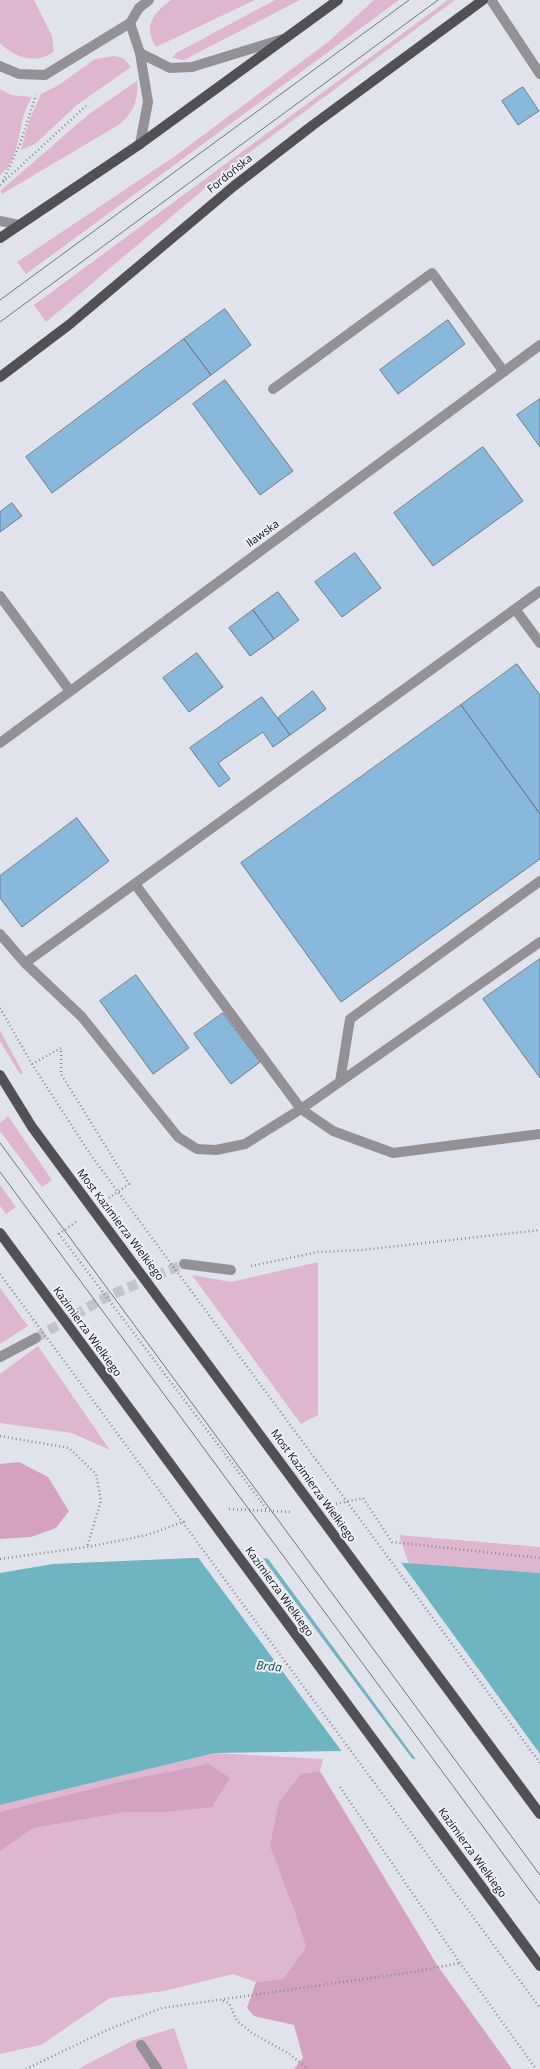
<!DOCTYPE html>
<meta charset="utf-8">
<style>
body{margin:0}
canvas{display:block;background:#e1e3ec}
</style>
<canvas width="540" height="2069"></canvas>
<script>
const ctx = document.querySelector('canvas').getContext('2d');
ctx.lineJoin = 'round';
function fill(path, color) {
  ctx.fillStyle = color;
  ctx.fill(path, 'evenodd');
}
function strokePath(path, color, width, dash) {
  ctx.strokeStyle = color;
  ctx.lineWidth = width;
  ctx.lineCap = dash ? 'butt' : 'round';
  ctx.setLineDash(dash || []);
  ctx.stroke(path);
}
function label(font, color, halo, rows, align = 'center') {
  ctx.font = font + ' "Open Sans",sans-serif';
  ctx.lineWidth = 4;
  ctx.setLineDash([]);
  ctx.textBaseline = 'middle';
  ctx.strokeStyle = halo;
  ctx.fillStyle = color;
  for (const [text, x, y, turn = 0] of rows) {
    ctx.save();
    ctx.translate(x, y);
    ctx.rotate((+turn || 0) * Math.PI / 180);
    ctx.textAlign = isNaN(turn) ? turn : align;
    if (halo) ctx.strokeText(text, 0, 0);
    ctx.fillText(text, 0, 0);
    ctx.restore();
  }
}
const green = new Path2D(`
 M0,0h34l18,36 2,15c-17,14 -40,7 -54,-8z
 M171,0h84l-99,47c-13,-21 -3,-34 15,-47z
 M275,0h25l-116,60 -12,-2 4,-5z
 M374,0h25l-373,274 -9,-12 161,-108 150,-112z
 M448,0h7l-221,164 -188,158 -12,-17z
 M114,56l9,2 8,9 -54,38 -42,39 -14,6 8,-29 12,-27 18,-9 36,-26z
 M137,81c2,17 -3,31 -17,43l-118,70 -2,-3 89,-77z
 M0,89l11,6 21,2c-3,6 -6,11 -8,17 -6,21 -6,47 -24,61z
 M0,1030l23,43 -3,1 -20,-33z
 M8,1116l44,64 -10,7 -42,-56v-8z
 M0,1185l16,22 -10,7 -6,-8z
 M318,1262v153l-17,9 -109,-149 39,7z
 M0,1288l28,38 -28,18z
 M38,1346l72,104 -38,-17 -72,-10v-49z
 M399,1535l141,12v26l-131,-9z
 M215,1753l108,6 -3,12 -19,3 -8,133 13,40 -23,32 -27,3 -23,-8 -69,17 -54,7 -69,47 -41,9v-249z
 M174,2028l14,41h-110l56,-29z`);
const forest = new Path2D(`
 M19,1462l29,15 21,34 -13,17 -25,9 -31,2v-75z
 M209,1764l21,14 -18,29 -46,5h-41l-92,16 -33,23v-39l128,-32z
 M320,1771l117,194 75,104h-218l9,-11 -9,-33 -40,-9 -7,-8 9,-26 27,-3 23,-32 -13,-40 -23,-61 9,-44 22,-28z`);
const water = new Path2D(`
 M193,1558l158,1 189,14v200l-199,-22 -126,2 -215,52v-232l53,-9z`);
const pier = new Path2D(`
 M197,1556h64l153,205 -71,-8z
 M266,1556l85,1 49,4 140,193v21l-123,-14z`);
const building = new Path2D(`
 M523,87l16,24 -21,14 -16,-24z
 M225,309l26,36 -40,30 -27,-36z
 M448,320l17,24 -67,50 -18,-24z
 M184,339l27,36 -159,118 -26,-36z
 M225,380l68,91 -33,24 -67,-91z
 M540,399v48l-23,-32z
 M483,447l40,54 -90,65 -39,-53z
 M12,503l10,13 -22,16v-20z
 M355,553l26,35 -39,29 -27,-35z
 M278,592l21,28 -25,19 -21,-29z
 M253,610l21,29 -24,17 -21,-28z
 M197,653l26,34 -34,25 -26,-34z
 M517,664l23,31v119l-79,-109z
 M313,691l13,18 -36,26 -12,-17z
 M262,697l28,38 -17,12 -10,-15 -45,31 12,16 -11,8 -29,-39z
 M461,705l79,109v45l-199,143 -100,-139z
 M77,818l32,43 -87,66 -22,-29v-22z
 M540,959v119l-57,-79z
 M136,975l53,73 -36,26 -53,-73z
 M223,1013l37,49 -29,22 -37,-50z`);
const minorTunnel = new Path2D(`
 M36,1338l70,-41 78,-33`);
const path = new Path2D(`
 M3,181l17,-37 16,-49
 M0,185l86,-79
 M0,1008l32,56 58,90
 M32,1064l29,-16v26l68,110 -20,14
 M76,1222l-17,12 209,277
 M251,1266l67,-14 44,-2 178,-20
 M0,1436l69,12 27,26 5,27 -14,46
 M336,1504l27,-6 29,44 148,16
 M229,1509l63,3
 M0,1559l87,-12 60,-12 39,-14
 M340,1787l120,176 76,106
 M223,2001l6,2 8,18 15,12 36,20 20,16
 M26,2069l81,-39 55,-22 251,-36 47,-9`);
const minor = new Path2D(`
 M491,0l49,74
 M130,23l10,30 8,49 -8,42
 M140,53l30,15 22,-1 91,-28
 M0,66l19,8 26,1 85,-52 9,-15 10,-8
 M0,221l19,4
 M273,389l159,-116 72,99
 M0,596l70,95
 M515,609l25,34
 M0,743l540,-398
 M135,884l166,225 239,-167
 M0,934l25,29 57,54 96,120 19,12 19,1 29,-6 56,-35 32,22 60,22 147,-19
 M25,963l515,-372
 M340,1082l10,-63 190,-138
 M184,1264l47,6
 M0,1357l36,-19
 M141,2045l16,24`);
const major = new Path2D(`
 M0,238l140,-94 198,-144
 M0,377l70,-53 164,-138 79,-61 170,-125
 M0,1075l32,52 34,46`);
const tram = new Path2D(`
 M0,300l409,-300
 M0,322l438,-322
 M0,1143l540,732
 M0,1172l540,732`);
const pathBridge = new Path2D(`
 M90,1154l450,609
 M0,1274l540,734`);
const majorBridge = new Path2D(`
 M66,1173l474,641
 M0,1233l540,733`);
const streetNames = [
 ["Fordońska",230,174,-39],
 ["Iławska",263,534,-36],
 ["Most Kazimierza Wielkiego",120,1225,53],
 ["Kazimierza Wielkiego",87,1332,54],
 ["Most Kazimierza Wielkiego",313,1486,54],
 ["Kazimierza Wielkiego",279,1592,54],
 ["Kazimierza Wielkiego",472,1853,54]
];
const waterNames = [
 ["Brda",269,1667,5]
];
fill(green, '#deb6cf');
fill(forest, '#d4a1c1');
fill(water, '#6eb4c1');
fill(pier, '#e1e3ec');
fill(building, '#89b8dd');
strokePath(building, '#727a80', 1);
strokePath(minorTunnel, '#c2c4cc', 10, [10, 5]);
strokePath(path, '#8a8b92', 2.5, [1, 3]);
strokePath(minor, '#939195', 10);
strokePath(major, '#524f55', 10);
strokePath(tram, '#72747a', 1);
strokePath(pathBridge, '#8a8b92', 2.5, [1, 3]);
strokePath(majorBridge, '#524f55', 10);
label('11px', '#101114', '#eef0fa', streetNames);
label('italic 12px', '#0d4d56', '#eef0fa', waterNames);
</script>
